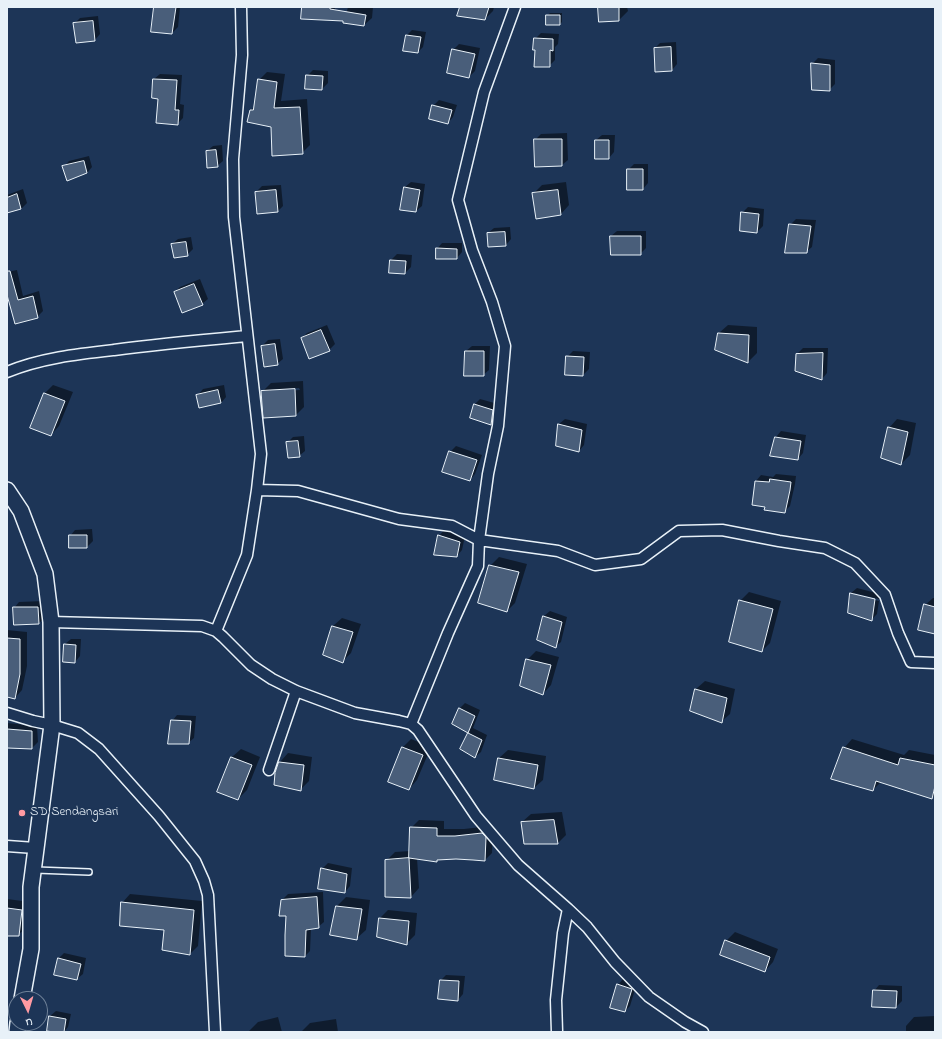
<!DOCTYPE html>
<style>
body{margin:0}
#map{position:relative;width:942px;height:1039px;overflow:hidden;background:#1d3557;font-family:"Indie Flower",sans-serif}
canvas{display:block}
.frame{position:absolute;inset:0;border:8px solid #e8f1f8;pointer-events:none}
.north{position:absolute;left:8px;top:991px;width:40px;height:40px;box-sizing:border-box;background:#1d3557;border:1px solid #6e8097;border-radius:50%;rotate:175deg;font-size:11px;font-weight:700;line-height:16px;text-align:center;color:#e8f1f8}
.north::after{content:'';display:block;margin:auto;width:14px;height:18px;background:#ff9aa2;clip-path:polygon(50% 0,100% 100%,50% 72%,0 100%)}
</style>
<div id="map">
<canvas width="942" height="1039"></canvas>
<div class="frame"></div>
<div class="north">U</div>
</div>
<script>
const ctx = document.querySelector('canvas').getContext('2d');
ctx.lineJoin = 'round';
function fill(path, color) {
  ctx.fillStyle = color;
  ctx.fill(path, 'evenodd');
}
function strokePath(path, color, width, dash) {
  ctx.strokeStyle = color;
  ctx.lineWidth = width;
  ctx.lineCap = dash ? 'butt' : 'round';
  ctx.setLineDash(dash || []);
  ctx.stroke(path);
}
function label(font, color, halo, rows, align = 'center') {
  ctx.font = font + ' "Indie Flower",sans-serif';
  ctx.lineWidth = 4;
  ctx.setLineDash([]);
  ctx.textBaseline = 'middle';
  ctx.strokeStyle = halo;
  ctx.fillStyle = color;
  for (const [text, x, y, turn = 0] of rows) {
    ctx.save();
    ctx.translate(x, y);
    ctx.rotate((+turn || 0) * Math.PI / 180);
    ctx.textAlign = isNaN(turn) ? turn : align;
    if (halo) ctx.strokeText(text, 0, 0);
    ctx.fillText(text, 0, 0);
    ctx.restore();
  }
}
const shadow = new Path2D(`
 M155,7h25l-2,20 -6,6z
 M303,7h32v7z
 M348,7h25l-1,11 -8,7 -20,-3z
 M461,7h33l-1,4 -8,8z
 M599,7h28l1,4 -9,9z
 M550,13h12v9l-2,2 -13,-8z
 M98,16l2,18 -5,6 -21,-16 6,-6z
 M412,30l14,2 -3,15 -5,5 -11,-17z
 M541,33l18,1 -1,10 -3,3v13l-6,6 -14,-27z
 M676,42l1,22 -5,6 -17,-22 5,-5z
 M459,44l21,4 -5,23 -6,6 -16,-27z
 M818,58l17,2v24l-6,6 -17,-26z
 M313,70l15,1v12l-6,6 -15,-13z
 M267,72l18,2 -4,27 26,-2 3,46 -8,8 -30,-27 -21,-16 4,-4 4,-26z
 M160,74l22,1 -2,29 4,1 -1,13 -6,6 -18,-26 -5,-19z
 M439,100l18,5 -4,12 -5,6 -15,-17z
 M567,133l1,27 -6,5 -27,-25 6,-6z
 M602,135h13l-1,17 -5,6 -13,-18z
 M222,145l1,16 -6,5 -10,-15 6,-5z
 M89,156l3,11 -5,6 -23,-6 5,-6z
 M634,164h14v19l-5,6 -15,-19z
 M411,182l14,2 -3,22 -6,5 -11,-24z
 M566,182l3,23 -8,9 -28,-20 9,-9z
 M281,185l2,21 -5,5 -22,-19 6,-6z
 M23,189l4,14 -6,6 -14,3v-17z
 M748,207l16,2 -1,17 -6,6 -15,-19z
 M796,219l20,1 -4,27 -6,5 -16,-27z
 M510,227l1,12 -5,6 -18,-12 6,-5z
 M617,231h29v17l-6,6 -29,-18z
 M191,237l2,12 -6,6 -15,-11 6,-5z
 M442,243h20v9l-5,6 -20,-9z
 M397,254l15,1 -1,12 -6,6 -15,-1 1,-12z
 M17,270l6,26 16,-5 4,20 -6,6 -30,-24v-21z
 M200,279l8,20 -6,5 -27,-12 5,-5z
 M327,325l8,19 -6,6 -27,-12 5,-5z
 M728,325l29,2v26l-9,9 -32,-13 3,-16z
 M280,339l3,20 -6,5 -15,-18 6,-6z
 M472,346h18l-1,24 -6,5 -17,-24z
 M803,348h25l-1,25 -5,6 -25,-25z
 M573,351l17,1 -1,17 -6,6 -16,-18z
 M303,381l1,26 -8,8 -34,-23 9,-9zM299,388l1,2 -30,2v-2z
 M53,385l20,7 -14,34 -8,9 -20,-8 14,-34z
 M224,385l2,12 -5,6 -23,-8 5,-6z
 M480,399l18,5 -2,14 -5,6 -16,-20z
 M565,419l22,5 -3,21 -5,6 -20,-27z
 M897,419l19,4 -6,32 -9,9 -12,-36z
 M781,431l25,4 -3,18 -5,6 -26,-4 4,-18z
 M304,436l1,15 -6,5 -11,-14 5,-5z
 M456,446l26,9 -7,19 -5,6 -20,-28z
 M776,474l20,2 -1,8 -5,22 -6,6 -18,-6 -13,-2 3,-23 5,-6 12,2z
 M92,529l1,12 -6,6h-17v-11l5,-6z
 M444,530l21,6 -3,14 -5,6 -18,-20z
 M499,557l28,7 -12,39 -8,8 -17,-45z
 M857,588l23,6 -1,5 -25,-6v2l25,6 -2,13 -6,6 -20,-27z
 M749,592l32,9 -11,42 -8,8 -22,-50z
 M933,598h2v35l-10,-28z
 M43,601l2,17 -6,5 -25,-15 5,-6z
 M550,611l17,6 -6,25 -6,5 -17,-7 6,-24z
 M342,618l19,6 -10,29 -8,8 -19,-7 9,-28z
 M7,630l20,2v34l-5,24 -7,8 -8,-2z
 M71,639h10l-1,17 -5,6 -10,-18z
 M536,651l23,6 -8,28 -8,9 -16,-34z
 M705,681l30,8 -5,25 -9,8 -30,-11 5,-22z
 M465,703l15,7 -7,18 14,7 -6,17 -6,5 -14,-8 9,-16 -16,-9 6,-16z
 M177,715l19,1 -2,22 -6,5 -16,-22z
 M7,723l30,3 1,16 -6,6 -25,-1z
 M411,739l20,8 -14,33 -8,9 -7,-41z
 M852,739l52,16 5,-5 26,5v39l-3,4 -51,-16 -8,8 -29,-42z
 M241,749l19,8 -13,33 -9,9 -6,-42z
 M508,750l38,6 -3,24 -9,8 -39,-9 4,-21z
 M288,753l24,4 -3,24 -9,9 -20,-28z
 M562,812l4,23 -8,8 -36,-21 9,-8z
 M419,820l25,1v8h20l26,-3 3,4 -1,23 -7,7 -12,-1h-35l-2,2 -19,-3 2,30 -8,9 -25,-36 9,-9 15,-1 1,-23z
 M328,863l24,5 -2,18 -5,6 -23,-23z
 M323,892l1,30 -6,5 -7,1 -1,23 -5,5 -17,-41 -6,-15 6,-6z
 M130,894l72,7 -4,45 -8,8 -25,-25 -43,-26z
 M346,897l24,3 -4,30 -9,8 -25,-4 5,-28z
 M7,899l23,3 -3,25 -9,8h-11z
 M388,910l29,3 -2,22 -9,9 -26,-26z
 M735,932l43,17 -5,13 -8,9 -39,-30z
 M64,953l22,5 -3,16 -6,5 -19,-20z
 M446,975l19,1 -2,18 -5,6 -17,-20z
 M623,979l14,4 -7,23 -5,5 -7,-26z
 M879,985l23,1v15l-6,6 -23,-1 1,-15z
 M56,1011l15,3 -3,13 -4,5h-6l-10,-2 2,-14z
 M935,1016v16h-29v-6l8,-9z
 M278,1017l4,15h-32l-1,-1 9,-9z
 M336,1019l2,13h-37l9,-9z`);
const building = new Path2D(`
 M154,7h22l-4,27 -21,-2z
 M302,7h28v2l36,6 -2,11 -21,-3v-2l-42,-2z
 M460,7h29l-4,13 -28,-4z
 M598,7h21v14l-20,1z
 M546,15h14v10h-14z
 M93,21l2,20 -19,2 -3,-20z
 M406,35l15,2 -3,16 -15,-2z
 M534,38l19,1v12l-3,-1v17h-16l1,-17h-2z
 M671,47l1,24 -17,1 -1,-24z
 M452,49l23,5 -6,24 -22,-5z
 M811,63l19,2v26l-18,-1z
 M306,75l17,1 -1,14 -17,-1z
 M153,79l24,1 -2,30h4l-1,15 -22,-2 2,-24 -6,-1z
 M258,79l19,3 -3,26 26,-1 3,47 -31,2 -1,-29 -24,-5 3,-12h3z
 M432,105l20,5 -4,14 -19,-5z
 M534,139h28v27l-27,1z
 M595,140h14v19h-14z
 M216,150l2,17 -11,1 -1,-17z
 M84,161l3,12 -20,8 -5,-15z
 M627,169h16v21h-16z
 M404,187l16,3 -4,22 -16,-2z
 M276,190l2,22 -21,2 -2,-22z
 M558,190l3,25 -25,4 -4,-26z
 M17,194l4,15 -14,4v-15z
 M741,212l18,2 -2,19 -17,-2z
 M789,224l22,2 -4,27h-22z
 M505,232l1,14 -18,1 -1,-14z
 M610,236h31v19h-30z
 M186,242l2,14 -14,2 -3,-14z
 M436,248l21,1v10h-21z
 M390,260l16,1 -1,13 -16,-1z
 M7,271h3l8,29 15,-4 5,22 -23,6 -8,-29z
 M194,284l9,21 -21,8 -8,-21z
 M321,330l9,21 -21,8 -8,-21z
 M718,333l31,2 -1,28 -33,-13z
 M275,344l3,21 -14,2 -3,-21z
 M465,351h19v25h-20z
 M823,353l-1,27 -27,-9 1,-17z
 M566,356l18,1 -1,19 -18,-1z
 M295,389l1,27 -33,2 -2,-27z
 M218,390l3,13 -22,5 -3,-13z
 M44,393l21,8 -14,35 -21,-8z
 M474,404l19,6 -2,15 -21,-7z
 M558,424l24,6 -3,22 -23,-6z
 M888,427l20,5 -7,33 -20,-7z
 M775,437l26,4 -3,19 -28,-4z
 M298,441l2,16 -12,1 -2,-16z
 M449,451l28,9 -7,21 -28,-9z
 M770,479l21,3 -1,8 -5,23 -21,-3 1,-3 -13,-2 3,-24 14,1z
 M69,535h18v13h-18z
 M438,535l22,7 -3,15 -23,-2z
 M489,565l30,7 -12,40 -29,-9z
 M850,593l25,6 -3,22 -24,-8z
 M739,600l34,9 -11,43 -33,-10z
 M924,604l11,3v27l-17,-4z
 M13,607h25l1,17 -25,1z
 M543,616l19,6 -6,26 -19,-8z
 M332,626l21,6 -10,31 -20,-8z
 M7,638l13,1v35l-5,25 -8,-2z
 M64,644l12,1 -1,18 -12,-1z
 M526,659l25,6 -8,30 -23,-9z
 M695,689l32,9 -5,25 -32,-12z
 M459,708l16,8 -7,17 -16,-9z
 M171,720l20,1 -2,23h-21z
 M7,729l25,2v18l-25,-1z
 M468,733l14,7 -7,18 -15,-9z
 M402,747l21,8 -14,35 -21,-8z
 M843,747l55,18 2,-7 35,7v21l-3,13 -56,-18 -3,10 -42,-12z
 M231,757l21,8 -14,35 -21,-8z
 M498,758l40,7 -4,24 -40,-9z
 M279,762l25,3 -3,26 -27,-6 1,-12z
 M554,820l4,24h-34l-3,-22z
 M410,827l27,1v8h18l27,-3 4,4 -1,24 -12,-1 -17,-1 -19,1v2l-28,-4z
 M409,858l2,40 -26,-1v-37z
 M321,868l26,6 -2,19 -27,-4z
 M317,897l2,31 -13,2 -1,27 -20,-1v-21l1,-19h-7l2,-16z
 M121,902l73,8 -4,45 -28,-5 2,-20 -44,-4z
 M336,906l26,3 -5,31 -27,-5z
 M7,908l15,2 -3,26h-12z
 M379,918l30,3 -2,24 -30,-8z
 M725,940l45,17 -5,15 -45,-17z
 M58,958l23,6 -4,16 -23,-5z
 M440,980l19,1 -1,20 -20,-2z
 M617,984l15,5 -7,23 -15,-4z
 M873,990l24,1 -1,17 -24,-1z
 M49,1016l17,3 -2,13h-11l-6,-1z`);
const lane = new Path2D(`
 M36,870l53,2`);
const street = new Path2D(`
 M7,372c34,-14 71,-18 107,-22 44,-6 89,-10 133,-14
 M257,490l41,1 101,28 53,7 27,14 79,11 37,14 46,-6 38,-28 43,-1 57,11 46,7 30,15 30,32 13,38 13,29 24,1
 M51,622l151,4 14,5 7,6 28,28 21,14 24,12 59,22 44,8 12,3 7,6 58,86 42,49 50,44 19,18 28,35 34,35 36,25 18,10
 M216,631l31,-76 10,-65 4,-36 -27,-237 -1,-58 9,-104 -1,-48
 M7,713l26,8 19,4 26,8 21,16 60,67 36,45 9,20 4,14 7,137
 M411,724l37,-91 30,-67 1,-26 9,-66 10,-48 7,-80 -13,-44 -20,-52 -14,-50 26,-108 31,-85
 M269,770l27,-79
 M7,846l28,2
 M557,1032l-1,-32 7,-67 5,-24`);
const secondary = new Path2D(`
 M7,490l14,21 24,63 6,48 1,103 -21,162v62l-9,50
 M17,1032l1,-9`);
const markers = [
 [22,813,4,"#ff9aa2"]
];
const poiNames = [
 ["SD Sendangsari",30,813]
];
fill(shadow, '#0007');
fill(building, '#495e7a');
strokePath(building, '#e8f1f8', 1);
strokePath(lane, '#e8f1f8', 8);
strokePath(street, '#e8f1f8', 13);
strokePath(secondary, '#e8f1f8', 18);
strokePath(lane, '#1d3557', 5);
strokePath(street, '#1d3557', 10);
strokePath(secondary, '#1d3557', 15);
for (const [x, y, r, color] of markers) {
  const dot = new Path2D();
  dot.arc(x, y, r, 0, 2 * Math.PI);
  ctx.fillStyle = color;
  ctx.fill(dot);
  strokePath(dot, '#1d3557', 1.5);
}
label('13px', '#e8f1f8', '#1d3557', poiNames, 'left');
</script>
